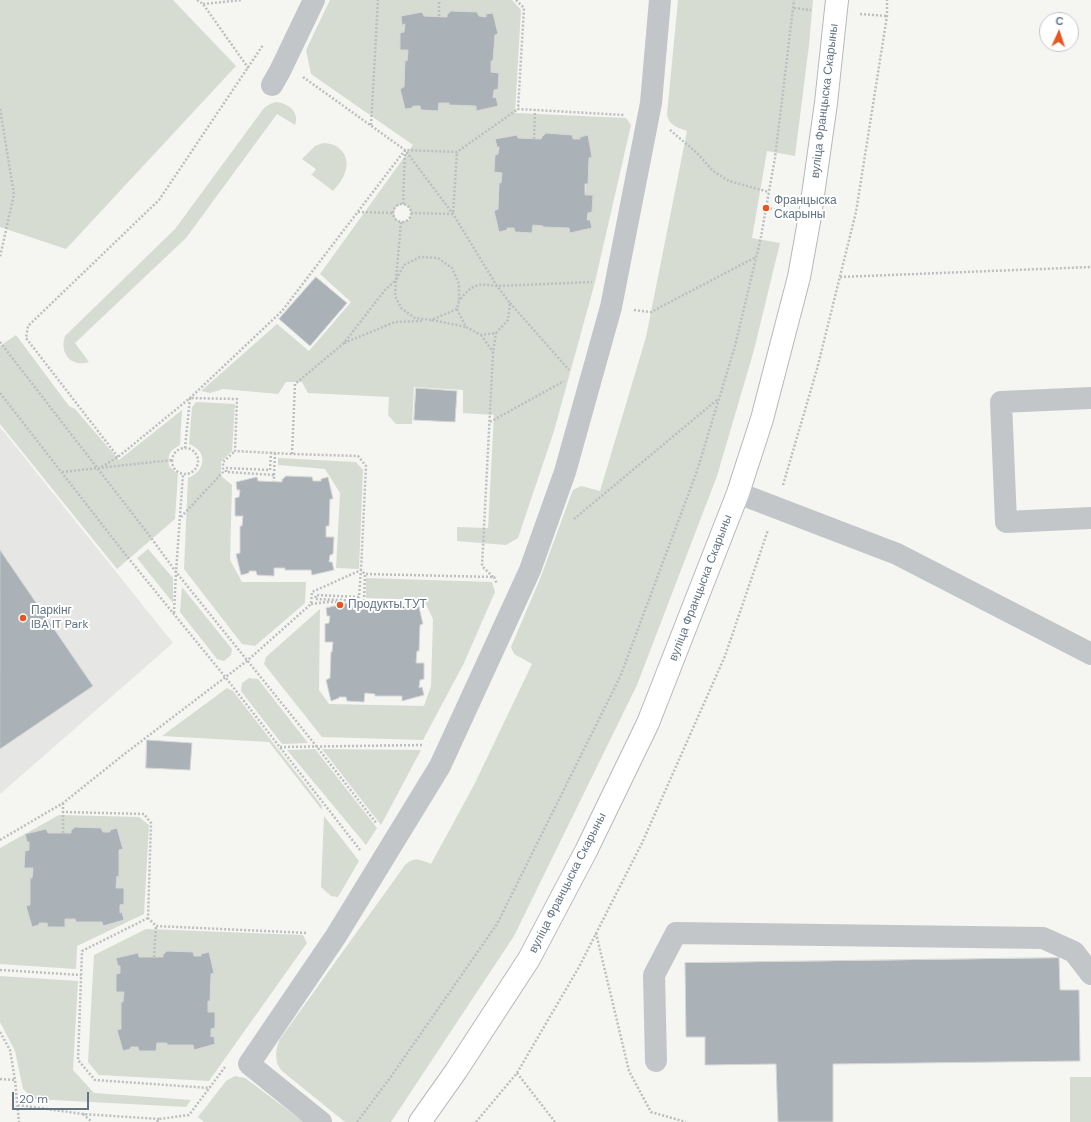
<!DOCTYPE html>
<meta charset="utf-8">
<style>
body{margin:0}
#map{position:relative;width:1091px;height:1122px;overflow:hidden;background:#f5f5f1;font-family:"DM Sans",sans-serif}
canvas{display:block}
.north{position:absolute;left:1039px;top:12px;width:40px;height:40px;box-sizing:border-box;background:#fff;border:1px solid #c1c7cd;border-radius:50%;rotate:3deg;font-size:11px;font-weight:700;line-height:16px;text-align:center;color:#637483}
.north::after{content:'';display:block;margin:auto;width:14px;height:18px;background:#e75520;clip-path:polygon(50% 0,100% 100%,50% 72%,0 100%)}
.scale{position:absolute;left:12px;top:1092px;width:77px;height:18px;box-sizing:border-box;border:2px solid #637483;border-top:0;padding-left:5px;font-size:12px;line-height:14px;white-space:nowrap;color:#637483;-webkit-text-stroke:3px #fff;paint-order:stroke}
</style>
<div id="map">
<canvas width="1091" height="1122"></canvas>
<div class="north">С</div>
<div class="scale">20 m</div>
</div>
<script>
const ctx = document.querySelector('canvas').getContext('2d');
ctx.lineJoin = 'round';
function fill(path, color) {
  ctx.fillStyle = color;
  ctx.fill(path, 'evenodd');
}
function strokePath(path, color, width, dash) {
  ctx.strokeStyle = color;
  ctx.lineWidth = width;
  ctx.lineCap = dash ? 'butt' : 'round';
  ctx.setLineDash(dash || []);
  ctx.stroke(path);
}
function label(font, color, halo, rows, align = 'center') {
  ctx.font = font + ' "DM Sans",sans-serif';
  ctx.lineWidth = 4;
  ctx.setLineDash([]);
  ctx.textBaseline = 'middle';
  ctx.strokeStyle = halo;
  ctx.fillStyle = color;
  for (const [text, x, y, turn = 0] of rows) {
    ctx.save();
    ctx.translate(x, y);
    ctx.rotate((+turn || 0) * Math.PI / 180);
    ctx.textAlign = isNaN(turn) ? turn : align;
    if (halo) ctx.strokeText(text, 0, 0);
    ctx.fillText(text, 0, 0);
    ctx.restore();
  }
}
const built = new Path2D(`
 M0,427l173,216 -173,151z`);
const green = new Path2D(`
 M0,0h173l63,66 -170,183 -66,-22z
 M330,0h182l9,10 -6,103 111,5 5,7 -36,157 -41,149 -36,107 -12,7 -49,-4v-14l31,1 6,-113 -31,-2v-23l-49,-3 -2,37h-16l-8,-9 1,-18 -81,-4 -6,-11h-16l-8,12 -55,-5 -13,4 -9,-2 76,-67 32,27 42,-49 -31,-28 93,-129 -102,-71 -5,-24zM452,11l25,1 2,4 7,1v-3l7,-1 5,21 -3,1 -2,26h-2v11l8,1 -1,16 -4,1 -1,8h3l-20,12v-4l-27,-1v-2h-10l-1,8 -17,-1 -1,-4h-7l-1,2 -7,1 -5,-20 4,-2 1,-26h2l1,-11h-8v-17l4,-1 1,-8h-3l-1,-8 21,-4 2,4 23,1v-2zM546,133l25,2 2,4h7l8,-4 4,21 -3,2 -4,37h7l-5,25h3l2,8 -22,5 -1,-5 -26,-1v-1l-10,-1 -1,8 -17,-1 -1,-4h-7l-8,4 -5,-21 4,-2 1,-26h2l1,-10 -8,-1 1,-17 3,-1 1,-7h-2l-2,-8 21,-4 2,3 23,1 1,-2zM403,204l6,3 2,6 -2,7 -8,2 -5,-3 -2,-6 2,-6z
 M678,0h135l-4,45 -14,111 -28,-5 -15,87 28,5 -26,107 -37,126 -80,209 -123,251 -123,186h-46l-63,-51c-8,-9 -7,-21 -2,-32l125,-174c9,-9 16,-5 26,-1l43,-79 58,-121 -18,-10 -3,-7 29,-68 31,-84 2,-5 8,-4 19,5 46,-154 41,-206c-10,-4 -18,-5 -20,-17z
 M276,102c12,1 24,10 19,23l-18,-11 -91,124 -111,105 14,19c-18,6 -30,-9 -24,-26l110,-107 89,-121 6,-4z
 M323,143c18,0 29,15 21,32 -2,6 -7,11 -11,16l-21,-16 -2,2 6,-8 -14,-10 13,-13z
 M16,335l53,71 6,3 44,51 63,-50 -2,35c-11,6 -12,9 -11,21l9,8 -3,45 -58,50 -117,-145v-78z
 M196,402l39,2 -3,47 -11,11v14l11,9 -2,75 12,22h64l-1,21 -50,43 -13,-2 -58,-75 4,-91c18,-7 20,-27 1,-34l3,-37z
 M278,458l78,4 7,8 -4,99 -23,-1 4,-75 -15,-24 -47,-4z
 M148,549l25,29v25l-36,-45z
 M366,578l126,4 3,10 -31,71 -41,77 -101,-3 -58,-73 2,-7 54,-48 -1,81 10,14 95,2 7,-20 2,-67 -9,-19 -58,-2z
 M182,587l50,62 -1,6 -7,6 -7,-2 -37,-47z
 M249,678l9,1 50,64 -26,1 -41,-53 1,-8z
 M227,688l6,3 89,115v4l-53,-68 -107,-6z
 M315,749l62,79 -11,17 -79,-95z
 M322,749l99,1 -40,75z
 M59,815l80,2 10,8 -5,89 -67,32 -1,23 -76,-5v-116zM76,827l25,1 2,4h7v-2l7,-2 6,21 -4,1v26h-2l-1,12h8v16l-4,1v8h2l2,7 -21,6 -1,-4h-26l-1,-3h-10v8h-17l-1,-4h-8v2l-7,2 -6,-21 4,-1v-27h2l1,-10h-9l1,-17 4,-1v-8h-2l-2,-8 21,-5 2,4h23z
 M324,816l35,45 -21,36 -7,-1 -10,-9z
 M146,929l157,6 4,8 -98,138 -110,-6 -11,-13 6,-107zM167,951l26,1 1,4h7v-2l8,-2 5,21 -3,1 -1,26 -2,1v11h7v16l-4,1v8h3l1,7 -21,6 -1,-5h-26v-2h-10l-1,8h-17l-1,-4h-7l-1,2 -7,2 -5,-21 3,-1 3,-37h-8v-18l4,-1v-7l19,-9h24v-2z
 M0,976l78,5 -5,89 21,23 97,7 -5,7 -151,-8 -12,-10 -8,-38 -15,-29z
 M235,1076l10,2 59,44h-100l-6,-5 28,-36z
 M1070,1077h21v45h-21z`);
const building = new Path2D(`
 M451,11l26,1 2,4 7,1v-3l7,-1 5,21 -3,1 -2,26h-2v11l8,1 -1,16 -4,1 -1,8 3,-1 2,9 -22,5v-5l-27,-1v-2h-10l-1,8 -17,-1 -1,-4h-7l-1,2 -7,1 -5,-20 4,-2 1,-27 2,1 1,-11h-8v-17l4,-1 1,-8 -3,1 -1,-9 21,-4 2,4 23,1v-2z
 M546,133l26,2 1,4h7v-2l8,-2 4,22 -3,1 -1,26h-3v11h8l-1,17 -4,1 -1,7h3l2,8 -22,5 -1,-5 -26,-1v-1l-10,-1 -1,8 -17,-1 -1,-4h-7v2l-8,2 -5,-21 4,-2 1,-26h2l1,-10 -8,-1 1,-17 3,-1 1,-7h-2l-2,-8 22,-4 1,3 23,1 1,-2z
 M316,277l31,26 -37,43 -31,-27z
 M416,388l41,3 -2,31 -41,-2z
 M286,476l26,1 1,4h8v-2l7,-2 5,22h-3l-1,27h-3v11h8l-1,17 -3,1 -1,7h3l2,8 -22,5 -1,-5h-26v-2h-11v8l-17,-1 -1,-4h-7v2l-8,2 -5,-21 4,-1v-27h2l1,-10h-8v-18l4,-1 1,-7h-3l-1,-8 21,-5 1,4 24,1v-2z
 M0,550l93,136 -93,63z
 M376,601l26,1 2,5h7v-2l7,-2 5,21 -3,1 -1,26h-2l-1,12h8v16l-4,1 -1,8 3,-1 2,8 -22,6v-5h-27v-2l-10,-1 -1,9 -17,-1 -1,-4h-7v1l-8,3 -5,-21 4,-2 1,-26h1l1,-10h-8v-18l4,-1 1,-7h-3l-1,-8 21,-5 1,3 24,2v-3z
 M147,740l45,3 -2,27 -44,-2z
 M75,827l26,1 2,4h7v-2l7,-2 6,21 -4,1v27l-2,-1 -1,12h8v16l-4,1v8l2,-1 2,8 -21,6 -1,-4h-26l-1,-3h-10v8h-17l-1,-4h-8v2l-7,2 -6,-21 4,-1v-27h2l1,-10h-9l1,-17 4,-1v-8h-2l-2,-8 21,-5 2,4h23v-2z
 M167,951l26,1 1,4h7v-2l8,-2 5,21 -3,1 -1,27h-2v11h7v16l-4,1v8l3,-1 1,8 -21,6 -1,-5h-26v-2h-10l-1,8h-17l-1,-4h-7l-1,2 -7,2 -6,-21 4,-1v-27h2l1,-10h-8v-18l4,-1v-7h-2l-2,-8 22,-5 1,4h24v-2z
 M1059,958l1,32h19l1,71 -247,3v58h-55l-2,-58 -71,1v-28h-19l-1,-74z`);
const path = new Path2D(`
 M197,0l6,4 46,65
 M516,0l8,8 -6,101 106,6
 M203,4l39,-4
 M794,8l17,2
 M860,14l27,2
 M439,16v-16
 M303,77l102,73 48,64 44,72 95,-4
 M0,109l14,85 -14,63
 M371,125l7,-125
 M670,130l27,23 16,18 16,10 40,11
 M534,139l1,-29
 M403,204l2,-53
 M393 213a9 9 0 1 1 18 0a9 9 0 1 1-18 0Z
 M766,208l21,3
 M358,212l35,1
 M411,213l42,1 4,-62
 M840,277l251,-10
 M510,303l59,67
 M457,309l-26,11 -16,-2 -13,-9 -7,-13 1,-16 8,-15 16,-8 18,1 14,10 7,16v17l-2,8 9,18 15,8 15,-2 12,-13 2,-17 -13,-17c-19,-3 -25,-2 -38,15
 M634,310l17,2 105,-55
 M432,320l34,7
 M481,335l12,17
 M0,342l149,193 27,37 141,175 60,77
 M344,343l51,-21 28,-1
 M0,393l125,161 101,124 134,172
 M490,422l74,-41
 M185,448l5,-50 47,1 -2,52 57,3 66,2 8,10 -5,104 4,4 129,3 3,7
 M172 461a13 13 0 1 1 26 0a13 13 0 1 1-26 0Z
 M271,452l-1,18 -44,-2v4l48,3v6
 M292,454l3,-70 49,-41 41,-53 11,-10 5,-58
 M118,457l-92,-119 2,-12 131,-126 104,-155
 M98,469l20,-12 72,-59 92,-87 123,-161 52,2 61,-43
 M62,472l110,-12
 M274,475l1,-22
 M783,485l34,-116 39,-157 31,-196v-16
 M181,517l42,-45v-10l12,-11
 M574,519l144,-120
 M493,577l-11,-11 11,-213 3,-20
 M364,601l1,-27
 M311,604l15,-2h14
 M174,613l2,-41 7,-98
 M280,747l144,-2
 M63,803v9l81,2 7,9 -3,95 8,8 152,7
 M63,833v-21
 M0,840l63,-37 64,-51 121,-92 63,-56 1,-12 49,-22 -2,27 -43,-2 -1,4 49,2 -1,6
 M148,918l-66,33 -4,109 17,20 115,8
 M596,933l33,138 22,41 35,10
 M154,957l2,-31
 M0,970l81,5
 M0,1032l10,18 5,30 4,42
 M517,1073l38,49
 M0,1079l15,1
 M18,1105l65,9 76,5
 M83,1114l9,8
 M157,1122l2,-3 30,-4 36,-48
 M357,1122l33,-44 107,-154 123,-247 77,-206 38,-125 26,-109 5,-29 9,-50 19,-158
 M476,1122l41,-49 62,-106 63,-124 83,-187 43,-126`);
const minor = new Path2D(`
 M272,85l8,-14 34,-71
 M1091,398l-90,4 5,120 85,-4
 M738,493l159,61 194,100
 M656,1061l-2,-86 22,-42 367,5 31,14 17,22
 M321,1122l-72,-58 87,-128 104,-170 90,-196 35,-98 46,-165 40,-204 9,-103`);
const major = new Path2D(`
 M420,1122l36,-51 73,-112 57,-108 62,-128 90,-230 24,-74 37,-142 11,-61 16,-113 11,-103`);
const markers = [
 [766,208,4,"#e75520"],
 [340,605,4,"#e75520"],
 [23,618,4,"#e75520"]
];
const streetNames = [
 ["вуліца Францыска Скарыны",825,101,-83],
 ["вуліца Францыска Скарыны",701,588,-69],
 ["вуліца Францыска Скарыны",568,883,-63]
];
const poiNames = [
 ["Францыска",774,201],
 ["Скарыны",774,215],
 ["Продукты.ТУТ",348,605],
 ["Паркінг",31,611],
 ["IBA IT Park",31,625]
];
fill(built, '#e6e7e5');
fill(green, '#d6dcd2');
fill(building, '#aab2b8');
strokePath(building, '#d6d6d4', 1);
strokePath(major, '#b5b9bd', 24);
strokePath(path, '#bcbec0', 2.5, [2, 2]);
strokePath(minor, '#c2c6c9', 22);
strokePath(major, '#fff', 22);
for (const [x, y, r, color] of markers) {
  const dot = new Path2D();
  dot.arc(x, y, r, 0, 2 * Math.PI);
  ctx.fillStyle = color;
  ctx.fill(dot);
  strokePath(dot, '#fff', 1.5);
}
label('12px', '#637483', '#fff', streetNames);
label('12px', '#637483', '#fff', poiNames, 'left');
</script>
